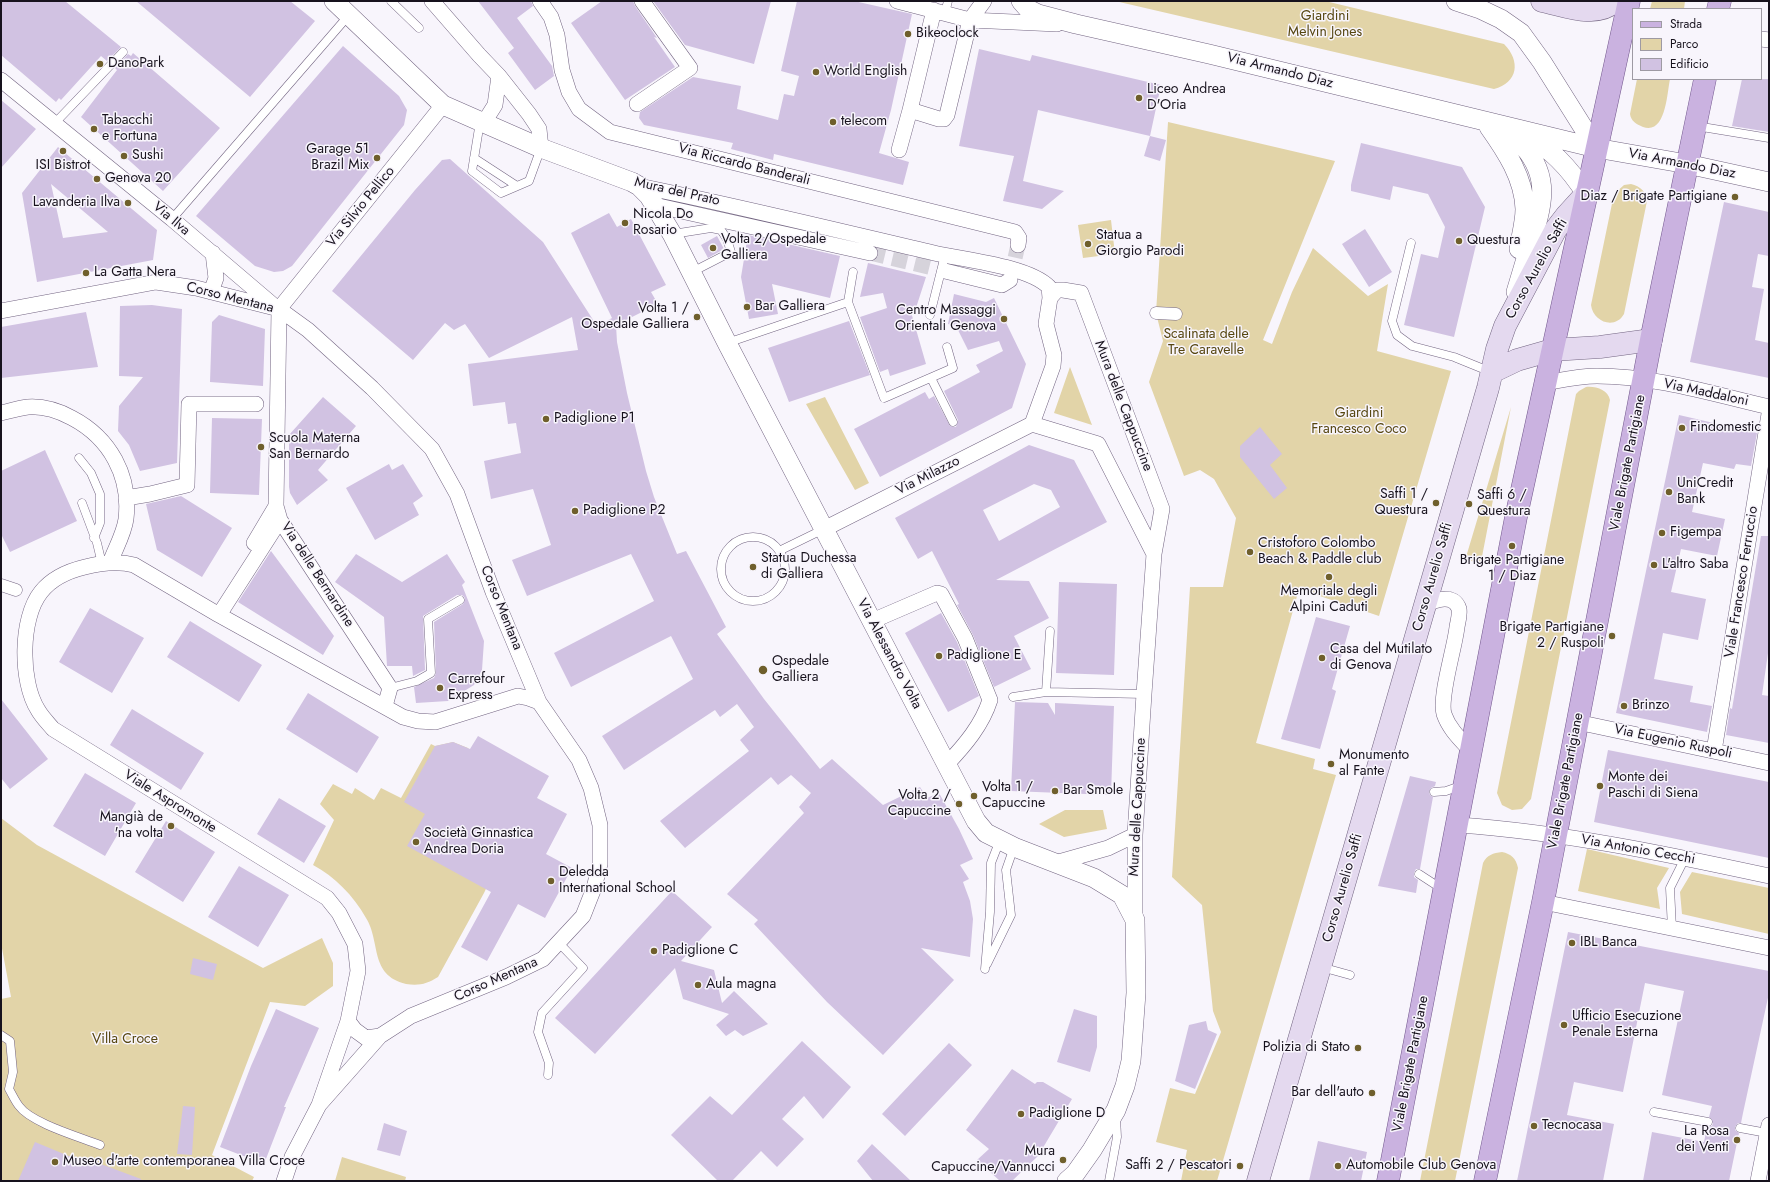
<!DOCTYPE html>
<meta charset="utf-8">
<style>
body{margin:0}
#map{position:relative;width:1770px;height:1182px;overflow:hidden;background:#f8f5fc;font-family:Jost,sans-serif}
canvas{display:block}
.frame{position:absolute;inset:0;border:2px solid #17121d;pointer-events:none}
.legend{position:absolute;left:1632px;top:8px;width:130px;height:72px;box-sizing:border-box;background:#f8f5fc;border:1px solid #9e9aa3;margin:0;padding:5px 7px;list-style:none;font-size:12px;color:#17121d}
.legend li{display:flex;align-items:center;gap:8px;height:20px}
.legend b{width:20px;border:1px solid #9e9aa3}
</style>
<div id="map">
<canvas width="1770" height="1182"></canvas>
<div class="frame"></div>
<ul class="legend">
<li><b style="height:5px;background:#cab2e0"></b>Strada</li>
<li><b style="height:11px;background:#e2d4a8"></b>Parco</li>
<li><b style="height:11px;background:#d1c2e2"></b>Edificio</li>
</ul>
</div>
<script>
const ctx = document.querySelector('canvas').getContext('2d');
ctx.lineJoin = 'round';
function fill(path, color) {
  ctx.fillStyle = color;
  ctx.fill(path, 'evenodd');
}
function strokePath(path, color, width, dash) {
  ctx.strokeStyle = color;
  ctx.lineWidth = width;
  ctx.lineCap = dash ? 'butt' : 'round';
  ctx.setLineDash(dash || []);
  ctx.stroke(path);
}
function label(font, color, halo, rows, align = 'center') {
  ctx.font = font + ' Jost,sans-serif';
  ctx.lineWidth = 3;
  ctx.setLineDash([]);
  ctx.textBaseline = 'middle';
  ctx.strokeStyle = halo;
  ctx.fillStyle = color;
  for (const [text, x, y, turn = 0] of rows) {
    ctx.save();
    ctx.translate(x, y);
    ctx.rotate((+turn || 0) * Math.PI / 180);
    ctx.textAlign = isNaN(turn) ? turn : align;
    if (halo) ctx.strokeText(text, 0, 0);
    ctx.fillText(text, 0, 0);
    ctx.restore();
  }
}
const green = new Path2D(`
 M1115,1h210l179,43c17,17 14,39 -10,45z
 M1652,1h33l-1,8h-34z
 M1637,79h33c-3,14 -4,56 -27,48 -7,-3 -12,-6 -13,-13z
 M1168,122l167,39 -72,179 9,4 20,-52 21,-44 55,48 20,-12 -11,67 74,20 -72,245 -80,-27 -43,154 59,16 -2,10 23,6 -119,406h-36l6,-31 -31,-8 14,-54 25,6 26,-62 -8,-21 -11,-106 -30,-28 18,-290h33l13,-69 -22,-39 -14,-9 -16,6 -35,-94 14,-41 -7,-28z
 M1631,184c9,2 16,8 16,17l-23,113c-9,16 -31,8 -33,-9l23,-111 10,-9z
 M1111,220l4,34 -32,4 -5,-33z
 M1070,367l22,58 -38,-12z
 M1586,387c10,-1 22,3 24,13l-79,399 -9,10 -10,1 -10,-5 -5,-12 79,-399 3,-3z
 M825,397l44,86 -14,7 -49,-86z
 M1511,407l-31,160 -14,-10z
 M453,742l15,6 51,71 -35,74 -46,84c-11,7 -19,9 -32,7 -37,-9 -25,-42 -40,-66 -13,-23 -31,-41 -53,-53l21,-45 -14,-16 13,-20 19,10 3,-6 19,12 7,-12 20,10 30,-54 4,2z
 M1065,810h38l4,19 -43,8 -25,-13z
 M1,818l36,27 226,123 59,-30 11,25v23l-28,20 -35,-4 -58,153 42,22 -2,4h-251v-182l10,-2 -10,-54z
 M1587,849l82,19 -12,20 3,21 -82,-18z
 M1502,852c9,2 14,6 16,16l-63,313h-35l63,-318c4,-8 10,-10 19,-11z
 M1692,872l77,16v46l-87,-20 -2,-22z
 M342,1157l64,20 -1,4h-70z`);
const building = new Path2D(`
 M1,1h64l56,46 -14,14 -6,-5 -40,44 -2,-2 -3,4 -55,-47z
 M136,1h154l25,20 -65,76z
 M478,1h53l2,5 -16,12 35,48 2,10 -19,14 -27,-37 6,-5z
 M602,1h31l2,5 22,32 -3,-1 21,30 -50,33 -54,-77z
 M653,1h118l-17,63 -69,-19z
 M797,1h57l58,13 -21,96 -12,43 30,9 -6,23 -129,-31 -1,6 -42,-11 2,-6 -89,-18 -5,-7 1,-6 53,-35 48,9 -4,23 41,11 6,-26 10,2 5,-20 -18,-5z
 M343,46l56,50 8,14 -3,15 -112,141 -9,5 -9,1 -19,-6 -59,-50z
 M979,49l51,12 2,-6 129,30 -11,51 16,4 -6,21 -16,-5 6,-20 -112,-26 -15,71 41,10 -22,18 -39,-8 11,-45 -55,-10z
 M133,53l87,75 -57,63 -82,-74 36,-47 -2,-2 13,-14 3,2z
 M1742,79h27v53l-37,-6z
 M1,100l35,29 -35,39z
 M1361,143l101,24 23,40 -31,130 -50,-12 17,-71 17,4 7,-31 -17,-33 -35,-8 -3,14 -39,-9v-6z
 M58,147l99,83 -4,30 -116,22 -15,-89zM51,184l57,48 -45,6z
 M450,159l93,83 54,84 15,-8 -41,-85 38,-20 8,14 14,-8 35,66 -15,7 7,12 -42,21 1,17 10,51 19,78 8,26 23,57 9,-3 40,76 -9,7 47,65 56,70 12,-10 51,46 37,-18 7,11 12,-5 20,36 14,30 -13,6 9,14 -6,3 7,19 3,18 -3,38 -49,-9 33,32 -71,75 -56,-53 -73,-78 4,-4 -31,-26 77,-81 -5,-6 12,-14 -20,-18 -13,10 -7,-8 -86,71 -25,-27 89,-70 -9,-11 14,-13 -17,-23 -17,13 -5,-7 -91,60 -22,-34 91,-57 -22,-43 -100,51 -17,-34 100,-52 -23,-47 -104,42 -15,-36 39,-15 -18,-56 -42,10 -7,-38 37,-8 -5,-30 -8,1 -3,-22 -32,4 -5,-42 110,-14 -6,-33 -83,41 -24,-34 -11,6 -9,-7 -32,37 -81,-69 83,-101 27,-30z
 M1724,202l45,10v44l-11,-2 -6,33 12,2 -9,51 14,3v35l-79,-16z
 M1365,229l27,43 -23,15 -27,-43z
 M748,235l92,21 -10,42 -58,-14 6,30 -29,5 -8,-42z
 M717,236l7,13 -16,9 -7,-13z
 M868,263l58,14 -12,37 -3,-2 15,52 -36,12 -2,-7 -8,3 -20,-55 27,-9 -4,-15 -23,4z
 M954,294l32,8 8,-4 32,66 -14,44 -132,69 -26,-48 71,-37 4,7 5,-3 16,30 6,1 2,-7 -14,-29 36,-19 -4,-7 27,-14 -4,-10 -31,9 -12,-24 -8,-2z
 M152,305l30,4 -5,154 -37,8 -11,-26 -11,-14 1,-25 24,-29 -24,-1 1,-70z
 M86,312l12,55 -97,11v-51z
 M219,315l46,14 -2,57 -53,-4 2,-60z
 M849,321l21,54 -81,27 -21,-54z
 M323,397l33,29 -38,44 10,10 -31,25 -7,-12 -1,-6v-52z
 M1679,415l78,18 -6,33 -15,-2 -2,5 -31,-6 -11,49 33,7 -8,37 -36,-7 -10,43 35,7 -8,41 -35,-7 -9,46 39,7 -3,16 22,4 -5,26 -91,-19z
 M212,418l50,1 -3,76 -49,-2z
 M1260,427l22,27 -12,11 17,23 -13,11 -34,-42v-11z
 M1029,445l45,15 33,62 -111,58 33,1 20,37 -35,18 17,33 -37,18 -21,-52 -16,-30 2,-1 -27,-53 -14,8 -23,-41zM1034,484l17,6 9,17 -61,34 -16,-31z
 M45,450l32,71 -67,31 -9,-18v-63z
 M389,464l3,6 11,-6 20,32 -10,7 6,12 -44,25 -29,-52z
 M181,496l51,32 -30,49 -45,-27 -11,-46z
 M1761,536h8v110l-7,49 7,1v47l-43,-8 4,-27 2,1z
 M271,551l63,85 -11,19 -85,-53z
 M356,554l46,28 45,-28 18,28 -3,3 22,56 -2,29 -8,15 -26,16 -32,2 -2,-16 20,-9 2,-5 -2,-51 29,-18 2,-6 -3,-3h-5l-34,21 2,54 -12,6 -1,-10h-25l-3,-49 -49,-35z
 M1059,582l58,2 -3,91 -58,-2z
 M90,608l54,30 -32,55 -53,-31z
 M941,613l16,29 22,54 -31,16 -43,-79z
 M1316,617l34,9 -18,63 4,2 -16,58 -39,-10z
 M190,621l72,44 -23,37 -72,-45z
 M308,693l71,44 -22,36 -71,-44z
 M1,699l47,60 -38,30 -9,-11z
 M1015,702l33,1 7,12v-12l59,3 -3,89 -100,-4z
 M132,709l72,44 -23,37 -71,-45z
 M478,736l71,40 -12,22 30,16 -21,40 26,14 -27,50 -27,-14 -31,57 -26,-14 30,-55 -84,-46 18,-32 -21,-12 31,-56 18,-4 17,7z
 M1608,750l161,32v76l-175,-36z
 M85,773l51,30 -31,53 -52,-30z
 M1410,776l26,6 -1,4 -4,2 -2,4 1,3 3,2 -13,72h-4l-2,4v4l4,3 -2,13 -38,-7z
 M279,798l47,28 -22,37 -47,-29z
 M166,821l49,31 -32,50 -48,-30z
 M239,866l50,29 -31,52 -50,-30z
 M672,891l40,36 -31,34 33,9 8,33 12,-12 34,33 -25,12 -8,-6 -9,6 -10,-11 13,-11 -46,-15 -8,-31 -80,86 -40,-36z
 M1568,932l201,39v22l-26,120 -2,10h-3l-3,4v3l4,3 -10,48h-86l9,-49 52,10 3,-15 5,-1 1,-3 -4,-6 3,-11 -50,-11 22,-104 -39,-8 -22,109 -49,-10 -7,33 47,9 -11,57h-86z
 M193,958l24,6 -4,16 -23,-6z
 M276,1009l43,19 -35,79h2l-22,57 -44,-17 31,-81z
 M1074,1009l23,7v31l-7,25 -33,-10z
 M1206,1021l2,9 9,4 -22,55 -20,-8 14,-56z
 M802,1041l49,46 -28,32 -19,-23 -22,23 22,20 -27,28 -16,-16 -29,30h-14l-47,-46 39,-39 22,19z
 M949,1043l23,22 -67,71 -23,-22z
 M1012,1069l23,15 2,-2h6l29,17 -34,57 -26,25h-12l-23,-21 12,-11 -23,-19z
 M183,1106l12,1 -3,48 -15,-1z
 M384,1123l23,8 -7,25 -23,-6z
 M1318,1141l49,11 -6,29h-52z
 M35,1142l53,22 2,-4 51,19v2h-123z
 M872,1144l39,37h-38l-16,-20z`);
const minorTunnel = new Path2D(`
 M870,253l75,18
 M1010,280l8,-35`);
const service = new Path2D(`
 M391,1l28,27
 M945,13l3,-12
 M480,122l-8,49 29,22 28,-12 12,-33
 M54,124l69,-72
 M1696,126l73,12
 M474,158l43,28
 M172,219l177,-204
 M673,234l38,-6 10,2 6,9 4,13 -39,20
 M1411,243l-19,78 5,14 15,11 42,11 37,15
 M848,302l5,-30
 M930,315l15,-60
 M727,343l121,-41 36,96 69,-30 -6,-21
 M931,378l22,44
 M79,458l12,15 9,21v29l-6,15
 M82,503l15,40 5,21
 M721 569a32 32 0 1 1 64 0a32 32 0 1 1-64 0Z
 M779,551l45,-22
 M390,688l27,-7 14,-8 -3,-54 32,-19
 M1046,692l4,-61
 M1013,697l33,-5 98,2
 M1434,792l12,-1 17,-6
 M1419,874l23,15
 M1672,929l-2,-41 15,-30
 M987,964l24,-49 -5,-45 8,-23
 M1321,967l29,8
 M985,969l5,-57 1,-49 9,-23
 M1,1035l9,6 3,31 -4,17c3,5 6,12 10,17 12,17 61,31 81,39
 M548,1075l1,-12 -11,-31 4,-19 41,-45 -24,-25
 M1654,1112l54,10
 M1740,1128l27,5
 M1109,1181l8,-44 -1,-20`);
const pedestrian = new Path2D(`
 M1156,313l20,1
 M1,585l15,5`);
const minor = new Path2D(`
 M432,1l47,54 20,21 30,38 10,15 2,19
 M540,1l11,16 6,18 5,35 7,22 10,17 31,23 405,100 4,6 -1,7
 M897,1l73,19 87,4
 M934,10l-24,100 29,9h5l3,-4 23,-95 14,-19
 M1761,39l8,1
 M1,80l171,139 101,86
 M637,104l53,-36 -48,-67
 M483,124l12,-19 4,-29
 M899,150l11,-40
 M639,186c99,20 197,44 295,67 31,7 94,13 115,34l1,11 -4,26 8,31 -1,11 -21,58 66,20 56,110
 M654,205l216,48
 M945,271l57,14 8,-5
 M211,292l5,-14 -3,-25
 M1050,298l7,-8h6l18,3 81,216 -8,45 -10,140 -9,141v84
 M279,309l-3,197 4,14 110,168 -5,18
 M279,309l164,-204
 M1,311l155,-29 40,6 83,21 29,21 64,58 60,61 25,45 36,98 46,110 40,58 12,28 9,37v39l-6,24 -11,28 -40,43 -37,18 -95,39 -31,20 -61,69
 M1545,383c17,-3 34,-7 52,-7 58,0 116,18 172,31
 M1,413c9,-2 18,-5 27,-6 15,-1 31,4 44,11 38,20 59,58 54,101 -2,15 -11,30 -16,44
 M126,498l24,-4 37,-9 2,-81h67
 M824,529l208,-105
 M254,543l22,-37
 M1425,605c10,-5 29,-12 34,4 1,6 -1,12 -2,18 -2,20 -18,70 -13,87 5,15 17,26 27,37
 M219,615l61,-95
 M872,621l65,-28 4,1 24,44 25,62c-8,25 -25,45 -43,64
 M1577,722l192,41
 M1714,751l55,-337
 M1458,825c104,7 209,29 311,51
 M1055,863l53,-15 27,-13
 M1543,902l226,46
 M348,1021l7,9 11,8 14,-2
 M284,1181l8,-24 27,-52 29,-84 10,-50 -3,-27 -16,-31 -12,-15 -274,-169c-5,-6 -11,-12 -15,-19 -18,-28 -18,-92 3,-118 11,-14 27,-21 44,-25 16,-4 33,-6 49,-2l85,50 184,102 15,4 17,1 83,-26 10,2 11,4
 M1758,1181l11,-56`);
const tertiary = new Path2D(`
 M334,1l109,104 98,43 91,34 7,4 10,10 23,38 55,109 249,478 10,12 28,14 80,31 28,17 13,25 1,73 -5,68 -6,25 -9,24 -24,40 -17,24 -8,7
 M1021,1l7,8 10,5 38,10 133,30 387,94 91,16 82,18
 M1456,1l24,8 21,10 20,14 21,29 54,86
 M1489,127c17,24 35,51 36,82 0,13 -4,27 -6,40
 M1496,128c9,6 20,11 28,19 27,31 18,60 7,95 -5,17 -10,33 -15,50
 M1527,136c25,13 44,34 59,58`);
const secondary = new Path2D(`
 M1542,1c24,5 53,18 74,0
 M1492,372l25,-12 35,-10 48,-3 51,-7
 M1258,1181l230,-793 9,-39 8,-23 51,-97 10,-13 20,-22`);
const primary = new Path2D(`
 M1718,9l2,-8
 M1388,1181l128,-664 113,-516
 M1485,1181l58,-279 108,-562 54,-261`);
const markers = [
 [908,34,4,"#6f5f2c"],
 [100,64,4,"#6f5f2c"],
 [816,72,4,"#6f5f2c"],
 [1139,98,4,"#6f5f2c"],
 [833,122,4,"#6f5f2c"],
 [94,129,4,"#6f5f2c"],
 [63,151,4,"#6f5f2c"],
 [124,156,4,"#6f5f2c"],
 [377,158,4,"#6f5f2c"],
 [97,179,4,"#6f5f2c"],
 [1735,197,4,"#6f5f2c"],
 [128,203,4,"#6f5f2c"],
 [625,223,4,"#6f5f2c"],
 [1459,241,4,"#6f5f2c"],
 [1088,244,4,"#6f5f2c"],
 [713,248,4,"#6f5f2c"],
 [86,273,4,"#6f5f2c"],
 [747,307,4,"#6f5f2c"],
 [697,317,4,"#6f5f2c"],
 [1004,319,4,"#6f5f2c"],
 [546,419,4,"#6f5f2c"],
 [1682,428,4,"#6f5f2c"],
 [261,447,4,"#6f5f2c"],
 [1669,492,4,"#6f5f2c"],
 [1436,503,4,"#6f5f2c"],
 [1469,504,4,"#6f5f2c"],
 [575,511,4,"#6f5f2c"],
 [1662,533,4,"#6f5f2c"],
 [1512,546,4,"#6f5f2c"],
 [1250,552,4,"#6f5f2c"],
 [1654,565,4,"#6f5f2c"],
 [753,567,4,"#6f5f2c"],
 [1329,577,4,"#6f5f2c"],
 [1612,636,4,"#6f5f2c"],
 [939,656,4,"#6f5f2c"],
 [1322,658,4,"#6f5f2c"],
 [763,670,5,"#6f5f2c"],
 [440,688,4,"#6f5f2c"],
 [1624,706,4,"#6f5f2c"],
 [1331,764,4,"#6f5f2c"],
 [1600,786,4,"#6f5f2c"],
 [1055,791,4,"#6f5f2c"],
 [974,796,4,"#6f5f2c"],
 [959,804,4,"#6f5f2c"],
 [171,826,4,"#6f5f2c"],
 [416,842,4,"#6f5f2c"],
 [551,881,4,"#6f5f2c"],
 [1572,943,4,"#6f5f2c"],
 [654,951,4,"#6f5f2c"],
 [698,985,4,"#6f5f2c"],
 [1564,1025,4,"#6f5f2c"],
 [1358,1048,4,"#6f5f2c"],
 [1372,1093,4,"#6f5f2c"],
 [1021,1114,4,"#6f5f2c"],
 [1534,1126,4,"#6f5f2c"],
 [1737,1140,4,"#6f5f2c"],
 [1063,1160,4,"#6f5f2c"],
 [55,1162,4,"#6f5f2c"],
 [1240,1166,4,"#6f5f2c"],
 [1338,1166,4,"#6f5f2c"]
];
const parkNames = [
 ["Giardini",1325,17],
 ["Melvin Jones",1325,33],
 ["Scalinata delle",1206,335],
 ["Tre Caravelle",1206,351],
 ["Giardini",1359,414],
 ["Francesco Coco",1359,430],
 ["Villa Croce",125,1040]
];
const poiNames = [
 ["Bikeoclock",916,34],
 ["DanoPark",108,64],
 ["World English",824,72],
 ["Liceo Andrea",1147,90],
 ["D'Oria",1147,106],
 ["Tabacchi",102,121],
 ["e Fortuna",102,137],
 ["telecom",841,122],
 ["Garage 51",369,150,"right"],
 ["Brazil Mix",369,166,"right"],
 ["Sushi",132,156],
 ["ISI Bistrot",63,166,"center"],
 ["Genova 20",105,179],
 ["Diaz / Brigate Partigiane",1727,197,"right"],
 ["Lavanderia Ilva",120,203,"right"],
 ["Nicola Do",633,215],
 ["Rosario",633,231],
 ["Statua a",1096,236],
 ["Giorgio Parodi",1096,252],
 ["Volta 2/Ospedale",721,240],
 ["Galliera",721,256],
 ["Questura",1467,241],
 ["La Gatta Nera",94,273],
 ["Bar Galliera",755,307],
 ["Volta 1 /",689,309,"right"],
 ["Ospedale Galliera",689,325,"right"],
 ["Centro Massaggi",996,311,"right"],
 ["Orientali Genova",996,327,"right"],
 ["Padiglione P1",554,419],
 ["Findomestic",1690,428],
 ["Scuola Materna",269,439],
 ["San Bernardo",269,455],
 ["UniCredit",1677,484],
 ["Bank",1677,500],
 ["Saffi 1 /",1428,495,"right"],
 ["Questura",1428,511,"right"],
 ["Saffi 6 /",1477,496],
 ["Questura",1477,512],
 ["Padiglione P2",583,511],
 ["Figempa",1670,533],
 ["Cristoforo Colombo",1258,544],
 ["Beach & Paddle club",1258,560],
 ["Statua Duchessa",761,559],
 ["di Galliera",761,575],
 ["Brigate Partigiane",1512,561,"center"],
 ["1 / Diaz",1512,577,"center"],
 ["L'altro Saba",1662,565],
 ["Memoriale degli",1329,592,"center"],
 ["Alpini Caduti",1329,608,"center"],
 ["Brigate Partigiane",1604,628,"right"],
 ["2 / Ruspoli",1604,644,"right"],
 ["Casa del Mutilato",1330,650],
 ["di Genova",1330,666],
 ["Padiglione E",947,656],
 ["Ospedale",772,662],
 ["Galliera",772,678],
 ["Carrefour",448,680],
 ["Express",448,696],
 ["Brinzo",1632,706],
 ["Monumento",1339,756],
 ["al Fante",1339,772],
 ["Monte dei",1608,778],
 ["Paschi di Siena",1608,794],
 ["Volta 1 /",982,788],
 ["Capuccine",982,804],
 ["Bar Smole",1063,791],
 ["Volta 2 /",951,796,"right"],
 ["Capuccine",951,812,"right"],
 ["Mangià de",163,818,"right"],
 ["'na volta",163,834,"right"],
 ["Società Ginnastica",424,834],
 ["Andrea Doria",424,850],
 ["Deledda",559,873],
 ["International School",559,889],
 ["IBL Banca",1580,943],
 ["Padiglione C",662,951],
 ["Aula magna",706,985],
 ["Ufficio Esecuzione",1572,1017],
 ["Penale Esterna",1572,1033],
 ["Polizia di Stato",1350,1048,"right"],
 ["Bar dell'auto",1364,1093,"right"],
 ["Padiglione D",1029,1114],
 ["Tecnocasa",1542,1126],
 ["La Rosa",1729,1132,"right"],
 ["dei Venti",1729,1148,"right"],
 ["Mura",1055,1152,"right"],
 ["Capuccine/Vannucci",1055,1168,"right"],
 ["Museo d'arte contemporanea Villa Croce",63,1162],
 ["Saffi 2 / Pescatori",1232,1166,"right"],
 ["Automobile Club Genova",1346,1166]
];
const streetNames = [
 ["Via Armando Diaz",1280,71,14],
 ["Via Armando Diaz",1682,164,11],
 ["Via Riccardo Banderali",744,165,14],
 ["Mura del Prato",677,192,13],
 ["Via Silvio Pellico",361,207,-51],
 ["Via Ilva",171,219,40],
 ["Corso Aurelio Saffi",1537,269,-61],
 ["Corso Mentana",230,298,14],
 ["Via Maddaloni",1706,393,12],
 ["Mura delle Cappuccine",1123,406,69],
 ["Viale Brigate Partigiane",1628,463,-79],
 ["Via Milazzo",928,476,-27],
 ["Via delle Bernardine",317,575,57],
 ["Corso Aurelio Saffi",1433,577,-74],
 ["Viale Francesco Ferruccio",1742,582,-81],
 ["Corso Mentana",501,608,68],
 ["Via Alessandro Volta",889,654,62],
 ["Via Eugenio Ruspoli",1673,742,12],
 ["Viale Brigate Partigiane",1566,781,-79],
 ["Viale Aspromonte",170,802,32],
 ["Mura delle Cappuccine",1138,807,-87],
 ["Via Antonio Cecchi",1638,850,10],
 ["Corso Aurelio Saffi",1343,888,-74],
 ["Corso Mentana",496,980,-24],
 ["Viale Brigate Partigiane",1411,1064,-79]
];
fill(green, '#e2d4a8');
fill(building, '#d1c2e2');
strokePath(minorTunnel, '#d6d3db', 15, [15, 8]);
strokePath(service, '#736582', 9);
strokePath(pedestrian, '#736582', 13);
strokePath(minor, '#736582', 16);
strokePath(tertiary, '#736582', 20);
strokePath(secondary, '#736582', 23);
strokePath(primary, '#74598e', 23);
strokePath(service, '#fff', 8);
strokePath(pedestrian, '#fff', 12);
strokePath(minor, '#fff', 15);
strokePath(tertiary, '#fff', 19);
strokePath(secondary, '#e4d9ef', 22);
strokePath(primary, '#cab2e0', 22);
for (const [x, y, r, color] of markers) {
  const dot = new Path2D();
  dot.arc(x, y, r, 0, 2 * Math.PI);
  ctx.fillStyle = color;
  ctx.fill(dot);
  strokePath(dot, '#f8f5fc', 1.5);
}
label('14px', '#564610', '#f8f5fc', parkNames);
label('14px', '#17121d', '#f8f5fc', poiNames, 'left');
label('14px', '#17121d', '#f8f5fc', streetNames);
</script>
